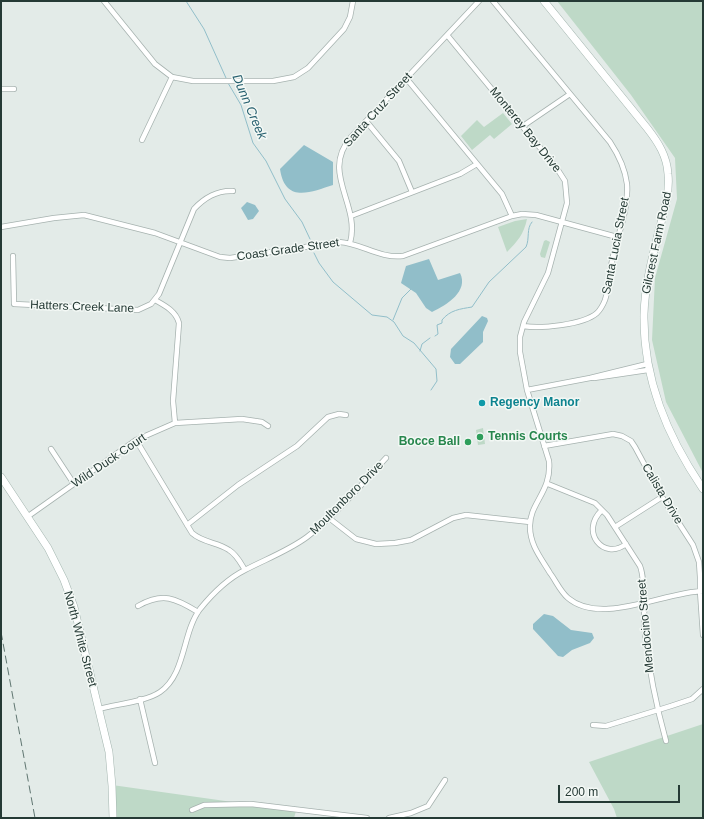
<!DOCTYPE html>
<style>
body{margin:0}
#map{position:relative;width:704px;height:819px;overflow:hidden;background:#e3ebe8;font-family:Arial,sans-serif}
canvas{display:block}
.frame{position:absolute;inset:0;border:2px solid #253a35;pointer-events:none}
.scale{position:absolute;left:558px;top:785px;width:122px;height:18px;box-sizing:border-box;border:2px solid #253a35;border-top:0;padding-left:5px;font-size:12px;line-height:14px;white-space:nowrap;color:#253a35;-webkit-text-stroke:3px #f3f8f5;paint-order:stroke}
</style>
<div id="map">
<canvas width="704" height="819"></canvas>
<div class="frame"></div>
<div class="scale">200 m</div>
</div>
<script>
const ctx = document.querySelector('canvas').getContext('2d');
ctx.lineJoin = 'round';
function fill(path, color) {
  ctx.fillStyle = color;
  ctx.fill(path, 'evenodd');
}
function strokePath(path, color, width, dash) {
  ctx.strokeStyle = color;
  ctx.lineWidth = width;
  ctx.lineCap = dash ? 'butt' : 'round';
  ctx.setLineDash(dash || []);
  ctx.stroke(path);
}
function label(font, color, halo, rows, align = 'center') {
  ctx.font = font + ' Arial,sans-serif';
  ctx.lineWidth = 3;
  ctx.setLineDash([]);
  ctx.textBaseline = 'middle';
  ctx.strokeStyle = halo;
  ctx.fillStyle = color;
  for (const [text, x, y, turn = 0] of rows) {
    ctx.save();
    ctx.translate(x, y);
    ctx.rotate((+turn || 0) * Math.PI / 180);
    ctx.textAlign = isNaN(turn) ? turn : align;
    if (halo) ctx.strokeText(text, 0, 0);
    ctx.fillText(text, 0, 0);
    ctx.restore();
  }
}
const green = new Path2D(`
 M557,1h146v472l-37,-71 -14,-62 3,-62 22,-79 -2,-41 -44,-63z
 M503,113l9,11 -18,15 -4,-4 -18,15 -11,-14 16,-16 7,7z
 M527,219c-3,15 -10,23 -20,33l-9,-25 17,-6z
 M546,240l4,2 -5,16 -4,-1 -1,-3 4,-13z
 M483,428l2,16 -7,1 -2,-15z
 M703,724v94h-86l-3,-9 -25,-47z
 M112,785l184,26 -2,7h-182z`);
const water = new Path2D(`
 M304,145l29,17v23c-22,7 -48,19 -53,-16z
 M247,202l8,3 4,6 -6,8 -5,1 -7,-12z
 M429,259l9,21 22,-7c9,18 -13,32 -28,39l-6,-4 -10,-15 -15,-10 5,-17z
 M482,316l5,2 1,3 -5,11v10l-23,22h-5l-5,-7 1,-8z
 M544,614l9,2 18,14 21,3 2,5 -4,5 -18,7 -9,7 -5,-1 -25,-27v-5z`);
const stream = new Path2D(`
 M186,1l18,28 22,49
 M228,83l13,22 12,38 13,18 19,38 17,23 8,17
 M314,253l5,10 14,19 39,33 15,2 7,5 9,14 11,7 22,26 1,12 -6,9
 M393,320l9,-22 9,-9
 M435,336l3,-2 -1,-9 5,-2v-3c8,-10 18,-11 30,-13l17,-25 37,-35c4,-9 0,-18 6,-25
 M420,351l2,-7 8,-6`);
const street = new Path2D(`
 M104,1l51,63 17,13 21,4h80l21,-4 14,-9 36,-39 6,-12 3,-16
 M493,1l117,141c8,12 15,26 17,42 2,26 -10,52 -15,77 -3,13 -3,27 -7,39 -2,5 -5,10 -8,13 -14,12 -57,16 -74,13
 M447,35l109,132 9,14 2,22 -19,70 -24,49 -4,15v15l7,38 22,71c3,31 -20,42 -19,66 0,18 11,31 20,46 6,8 10,18 18,25 33,28 96,-6 135,-7
 M406,78l96,116 10,22
 M1,89h13
 M366,121l33,40 13,31
 M523,126l47,-32
 M142,140l30,-63
 M351,216l109,-42 17,-10
 M1,227l53,-9 30,-3 71,18 65,24 10,1 109,-16c22,1 41,17 64,14l109,-40 10,-2 14,1 81,22
 M350,243c11,-39 -30,-70 1,-106l128,-136
 M13,256l1,48 124,6 13,-6 8,-10 35,-85c10,-11 24,-19 39,-18
 M155,300c9,5 21,11 24,23l-6,78 2,22
 M594,378l54,-8
 M527,390l63,-12 57,-14
 M136,440l56,93c11,10 26,9 37,17 8,5 11,12 16,20
 M544,446l69,-12 9,2 9,5 4,6 27,50 31,48 6,17 1,15v14l3,44
 M51,449l23,35
 M548,484l47,19 12,12 33,51c6,15 3,48 5,67 4,37 11,72 21,108
 M602,510c-23,22 2,51 24,34
 M27,517l109,-77 39,-17 67,-4 20,3 6,4
 M329,518l27,21 20,5 19,-1 16,-3 42,-22 13,-3 64,7
 M187,525l51,-40 59,-39 31,-29 11,-3 7,1
 M615,527l47,-30
 M138,606c25,-14 37,-8 60,6
 M140,699l15,64
 M99,709c17,-5 46,-7 61,-17 26,-18 22,-59 40,-83 13,-16 27,-30 45,-39 21,-11 43,-19 62,-33 29,-22 54,-52 79,-79
 M593,725l13,1 65,-20 21,-7 11,-10
 M192,810l12,-5 47,-1 116,14
 M389,818l22,-5 17,-7 17,-26`);
const secondary = new Path2D(`
 M544,1l103,127c11,14 20,28 21,46 2,19 -4,38 -9,56 -7,28 -14,55 -15,84 -1,65 23,122 59,175
 M1,477l47,71 16,32 10,27 35,145 3,34 1,32`);
const rail = new Path2D(`
 M1,632l34,186`);
const markers = [
 [482,403,4,"#0f9aa8"],
 [480,437,4,"#2e9e5b"],
 [468,442,4,"#2e9e5b"]
];
const streetNames = [
 ["Santa Cruz Street",378,110,-48],
 ["Monterey Bay Drive",525,130,51],
 ["Gilcrest Farm Road",657,243,-78],
 ["Santa Lucia Street",616,246,-79],
 ["Coast Grade Street",288,250,-8],
 ["Hatters Creek Lane",82,307,2],
 ["Wild Duck Court",109,461,-34],
 ["Calista Drive",662,494,59],
 ["Moultonboro Drive",347,498,-45],
 ["Mendocino Street",646,626,-95],
 ["North White Street",80,639,75]
];
const cultureNames = [
 ["Regency Manor",490,403]
];
const leisureNames = [
 ["Tennis Courts",488,437],
 ["Bocce Ball",460,442,"right"]
];
const waterNames = [
 ["Dunn Creek",249,107,67]
];
fill(green, '#bed9c7');
fill(water, '#91bec9');
strokePath(stream, '#91bec9', 1);
strokePath(street, '#a6b2af', 6);
strokePath(secondary, '#a3b5af', 8);
strokePath(street, '#fff', 4.5);
strokePath(secondary, '#fff', 7);
strokePath(rail, '#5f7570', 1, [8, 4]);
for (const [x, y, r, color] of markers) {
  const dot = new Path2D();
  dot.arc(x, y, r, 0, 2 * Math.PI);
  ctx.fillStyle = color;
  ctx.fill(dot);
  strokePath(dot, '#f3f8f5', 1.5);
}
label('12px', '#253a35', '#f3f8f5', streetNames);
label('bold 12px', '#0d838f', '#f3f8f5', cultureNames, 'left');
label('bold 12px', '#27864d', '#f3f8f5', leisureNames, 'left');
label('italic 13px', '#265f6e', '#f3f8f5', waterNames);
</script>
